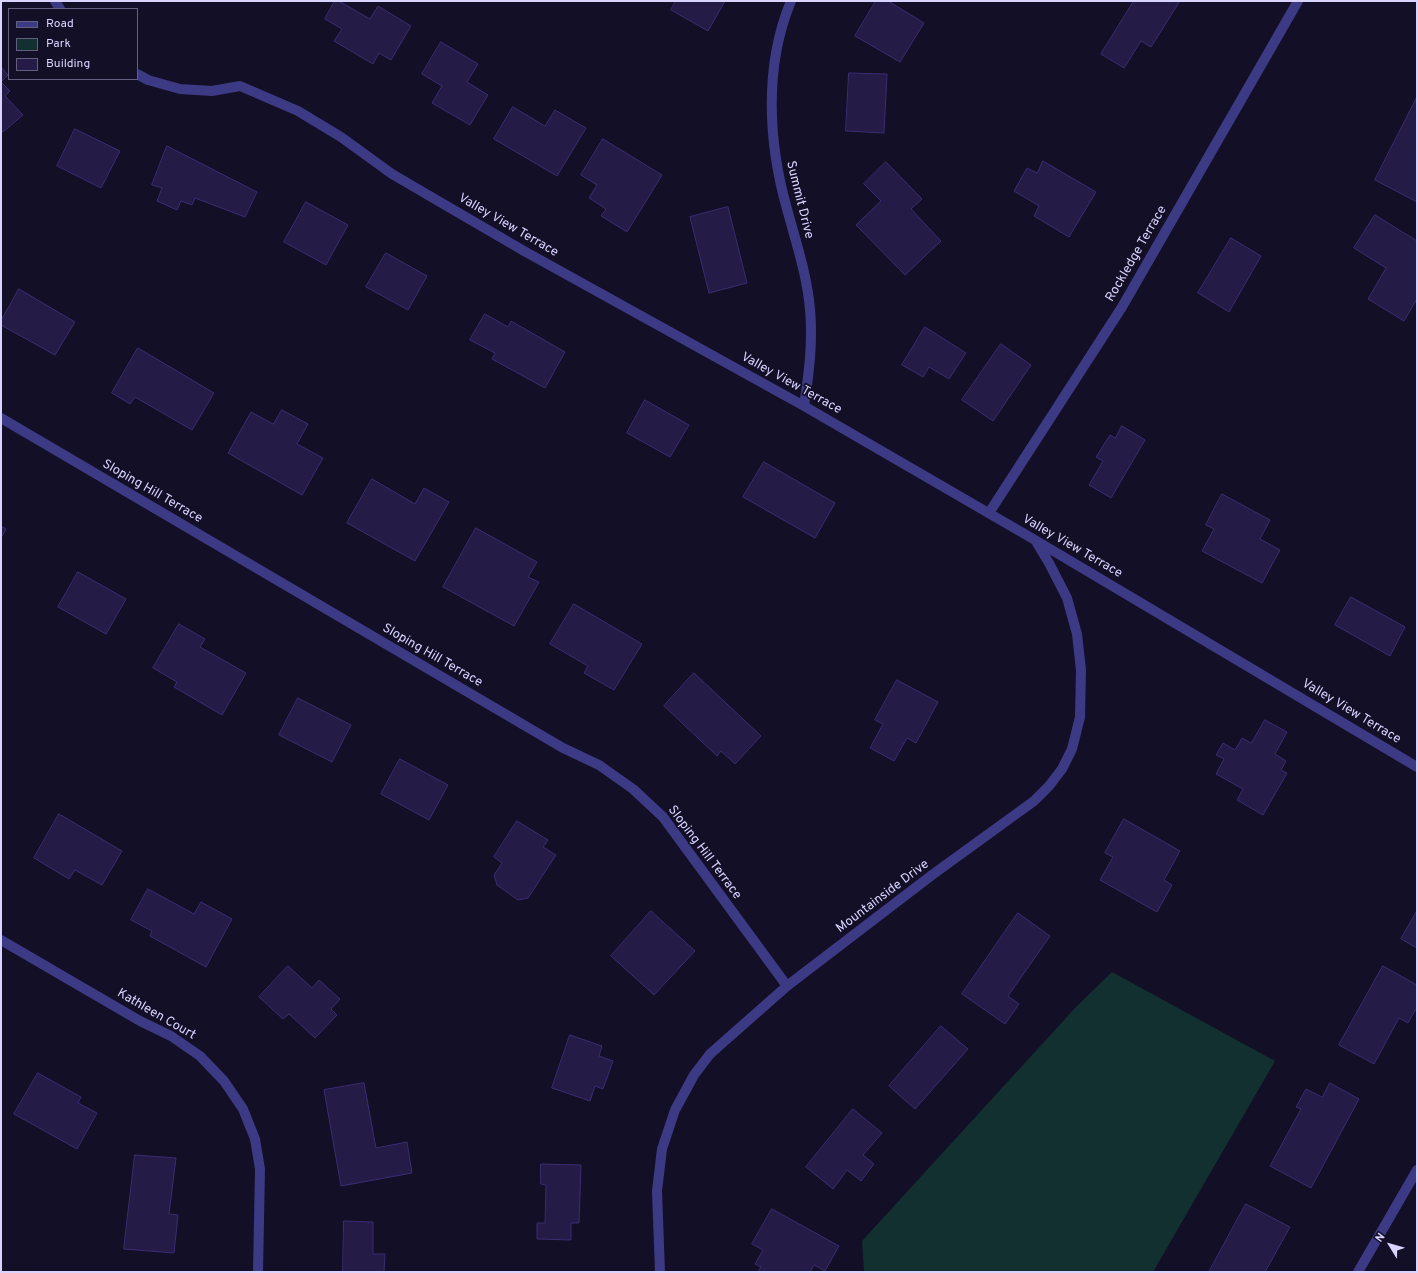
<!DOCTYPE html>
<style>
body{margin:0}
#map{position:relative;width:1418px;height:1273px;overflow:hidden;background:#130f26;font-family:Overpass,sans-serif}
canvas{display:block}
.frame{position:absolute;inset:0;border:2px solid #d9d4ff;pointer-events:none}
.legend{position:absolute;left:8px;top:8px;width:130px;height:72px;box-sizing:border-box;background:#130f26;border:1px solid #625e7d;margin:0;padding:5px 7px;list-style:none;font-size:12px;color:#d9d4ff}
.legend li{display:flex;align-items:center;gap:8px;height:20px}
.legend b{width:20px;border:1px solid #625e7d}
.north{position:absolute;left:1370px;top:1225px;width:40px;height:40px;-webkit-text-stroke:3px #130f26;paint-order:stroke;rotate:307deg;font-size:11px;font-weight:700;line-height:16px;text-align:center;color:#d9d4ff}
.north::after{content:'';display:block;margin:auto;width:14px;height:18px;background:#d9d4ff;clip-path:polygon(50% 0,100% 100%,50% 72%,0 100%)}
</style>
<div id="map">
<canvas width="1418" height="1273"></canvas>
<div class="frame"></div>
<ul class="legend">
<li><b style="height:5px;background:#3d3a85"></b>Road</li>
<li><b style="height:11px;background:#12302f"></b>Park</li>
<li><b style="height:11px;background:#241b47"></b>Building</li>
</ul>
<div class="north">N</div>
</div>
<script>
const ctx = document.querySelector('canvas').getContext('2d');
ctx.lineJoin = 'round';
function fill(path, color) {
  ctx.fillStyle = color;
  ctx.fill(path, 'evenodd');
}
function strokePath(path, color, width, dash) {
  ctx.strokeStyle = color;
  ctx.lineWidth = width;
  ctx.lineCap = dash ? 'butt' : 'round';
  ctx.setLineDash(dash || []);
  ctx.stroke(path);
}
function label(font, color, halo, rows, align = 'center') {
  ctx.font = font + ' Overpass,sans-serif';
  ctx.lineWidth = 3.5;
  ctx.setLineDash([]);
  ctx.textBaseline = 'middle';
  ctx.strokeStyle = halo;
  ctx.fillStyle = color;
  for (const [text, x, y, turn = 0] of rows) {
    ctx.save();
    ctx.translate(x, y);
    ctx.rotate((+turn || 0) * Math.PI / 180);
    ctx.textAlign = isNaN(turn) ? turn : align;
    if (halo) ctx.strokeText(text, 0, 0);
    ctx.fillText(text, 0, 0);
    ctx.restore();
  }
}
const green = new Path2D(`
 M1112,972l163,89 -122,211h-289l-2,-31 214,-234z`);
const building = new Path2D(`
 M335,1h4l31,18 8,-13 33,20 -20,34 -12,-7 -6,11 -39,-23 8,-12 -17,-10z
 M676,1h49l-17,30 -37,-21z
 M876,1h12l36,22 -24,39 -45,-26z
 M1134,1h46l-29,46 -10,-6 -17,27 -23,-14z
 M441,42l37,22 -11,18 21,13 -18,30 -38,-22 10,-17 -20,-12z
 M1,67l7,8 -7,7 9,9 -5,5 18,19 -20,17 -2,-3z
 M849,73l38,1 -3,59 -38,-2z
 M1417,97v105l-42,-22z
 M513,107l32,19 10,-16 31,18 -29,48 -63,-37z
 M75,129l45,22 -19,37 -44,-22z
 M603,139l59,36 -35,57 -26,-16 5,-7 -17,-11 8,-13 -16,-10z
 M167,146l90,46 -12,25 -50,-19 -3,7 -11,-4 -4,9 -20,-9 5,-13 -10,-3z
 M1043,161l53,31 -27,45 -35,-21 5,-10 -25,-15 13,-23 10,5z
 M886,162l36,37 -11,10 30,32 -36,34 -49,-50 25,-24 -17,-17z
 M306,202l42,23 -22,40 -42,-23z
 M728,207l19,76 -38,10 -19,-76z
 M1375,215l42,26v58l-13,22 -36,-22 18,-31 -32,-20z
 M1231,238l30,18 -32,56 -31,-19z
 M386,253l41,23 -19,34 -42,-23z
 M19,289l56,33 -20,33 -54,-30v-4z
 M485,314l23,13 3,-6 54,31 -20,36 -53,-29 3,-6 -25,-13z
 M925,327l41,26 -17,26 -20,-12 -6,10 -21,-12z
 M1001,344l30,21 -38,56 -31,-21z
 M138,348l76,45 -22,37 -57,-33 -5,7 -18,-11z
 M645,400l44,25 -19,32 -43,-24z
 M282,410l26,14 -11,20 26,14 -21,37 -74,-42 23,-41 22,12z
 M1122,426l23,14 -34,58 -22,-13 14,-24 -7,-4 14,-22 5,3z
 M764,462l71,41 -20,35 -72,-41z
 M372,479l43,25 9,-16 25,14 -34,59 -68,-38z
 M1222,494l48,26 -10,19 20,11 -18,33 -60,-32 12,-22 -8,-4z
 M1,526l5,3 -5,9z
 M476,528l61,34 -9,15 11,5 -25,44 -71,-39z
 M78,572l48,27 -20,35 -48,-27z
 M1351,597l54,30 -15,29 -55,-31z
 M574,604l68,40 -28,46 -30,-17 4,-7 -38,-22z
 M179,624l26,15 -5,8 46,26 -24,42 -48,-28 3,-5 -24,-14z
 M694,673l67,63 -26,28 -14,-13 -4,5 -53,-50z
 M897,680l41,22 -22,41 -9,-5 -13,23 -24,-13 13,-24 -8,-4z
 M298,698l53,27 -19,37 -53,-27z
 M1265,720l22,12 -12,22 11,7 -5,9 6,3 -24,42 -26,-15 6,-11 -27,-15 8,-15 -8,-4 7,-12 12,7 7,-12 9,5z
 M400,759l48,26 -19,35 -48,-26z
 M59,814l63,37 -20,34 -27,-15 -6,9 -35,-21z
 M1124,819l56,32 -16,29 8,5 -15,27 -57,-32 13,-23 -8,-4z
 M517,821l31,19 -5,7 13,8 -28,43 -10,2 -21,-15 -3,-10 8,-12 -8,-6z
 M148,889l46,25 7,-12 31,17 -26,48 -56,-31 2,-5 -21,-11z
 M651,911l44,40 -41,44 -43,-39z
 M1417,911v37l-16,-9z
 M1018,913l32,23 -42,60 11,8 -14,20 -43,-30z
 M288,966l24,22 7,-8 21,19 -9,10 6,6 -22,23 -26,-24 -6,5 -24,-22z
 M1383,966l34,19v22l-9,16 -9,-5 -25,46 -35,-19z
 M941,1026l27,23 -53,60 -26,-23z
 M570,1035l32,11 -3,10 14,5 -10,28 -8,-3 -5,15 -38,-13z
 M38,1073l43,24 -3,6 19,10 -20,36 -63,-35z
 M364,1083l12,65 31,-6 5,31 -71,13 -17,-96z
 M1330,1083l29,16 -48,89 -41,-22 31,-57 -5,-2 10,-18 16,8z
 M853,1109l29,24 -19,22 11,9 -13,17 -14,-11 -14,19 -27,-22z
 M135,1155l41,3 -7,56 9,1 -4,38 -50,-4z
 M541,1164l40,1 -2,58h-8v17l-34,-1v-16h8l1,-38 -5,-1z
 M1246,1204l44,23 -25,45h-56z
 M772,1209l67,37 -14,25 -11,-6 -4,7h-52l3,-5 -6,-3 8,-14 -11,-6z
 M344,1221l29,1v32h12l-1,18h-41z`);
const street = new Path2D(`
 M55,1l5,8
 M791,1c-27,65 -23,141 -4,208 9,33 20,66 23,100 3,33 -1,64 -6,97
 M137,74l11,6 32,9 32,2 28,-5 58,25 43,26 51,37 132,77 280,155 231,134 382,227
 M1,418l562,330 36,17 34,24 30,28 124,169
 M989,513l133,-206 176,-306
 M1,940l139,81 31,15 29,20 24,25 19,28 12,30 5,30 -2,103
 M660,1272l-3,-81 5,-42 13,-39 19,-35 16,-21 77,-68 145,-111 102,-74 15,-15 13,-17 10,-20 8,-32 1,-47 -4,-36 -10,-36 -18,-35 -12,-20
 M1358,1272l59,-102`);
const streetNames = [
 ["Summit Drive",799,200,76],
 ["Valley View Terrace",508,226,30],
 ["Rockledge Terrace",1137,254,-60],
 ["Valley View Terrace",791,384,29],
 ["Sloping Hill Terrace",152,492,30],
 ["Valley View Terrace",1072,547,30],
 ["Sloping Hill Terrace",432,656,30],
 ["Valley View Terrace",1351,712,31],
 ["Sloping Hill Terrace",704,853,53],
 ["Mountainside Drive",883,897,-37],
 ["Kathleen Court",156,1015,30]
];
fill(green, '#12302f');
fill(building, '#241b47');
strokePath(building, '#3b2d73', 1);
strokePath(street, '#3d3a85', 10);
label('13px', '#d9d4ff', '#130f26', streetNames);
</script>
